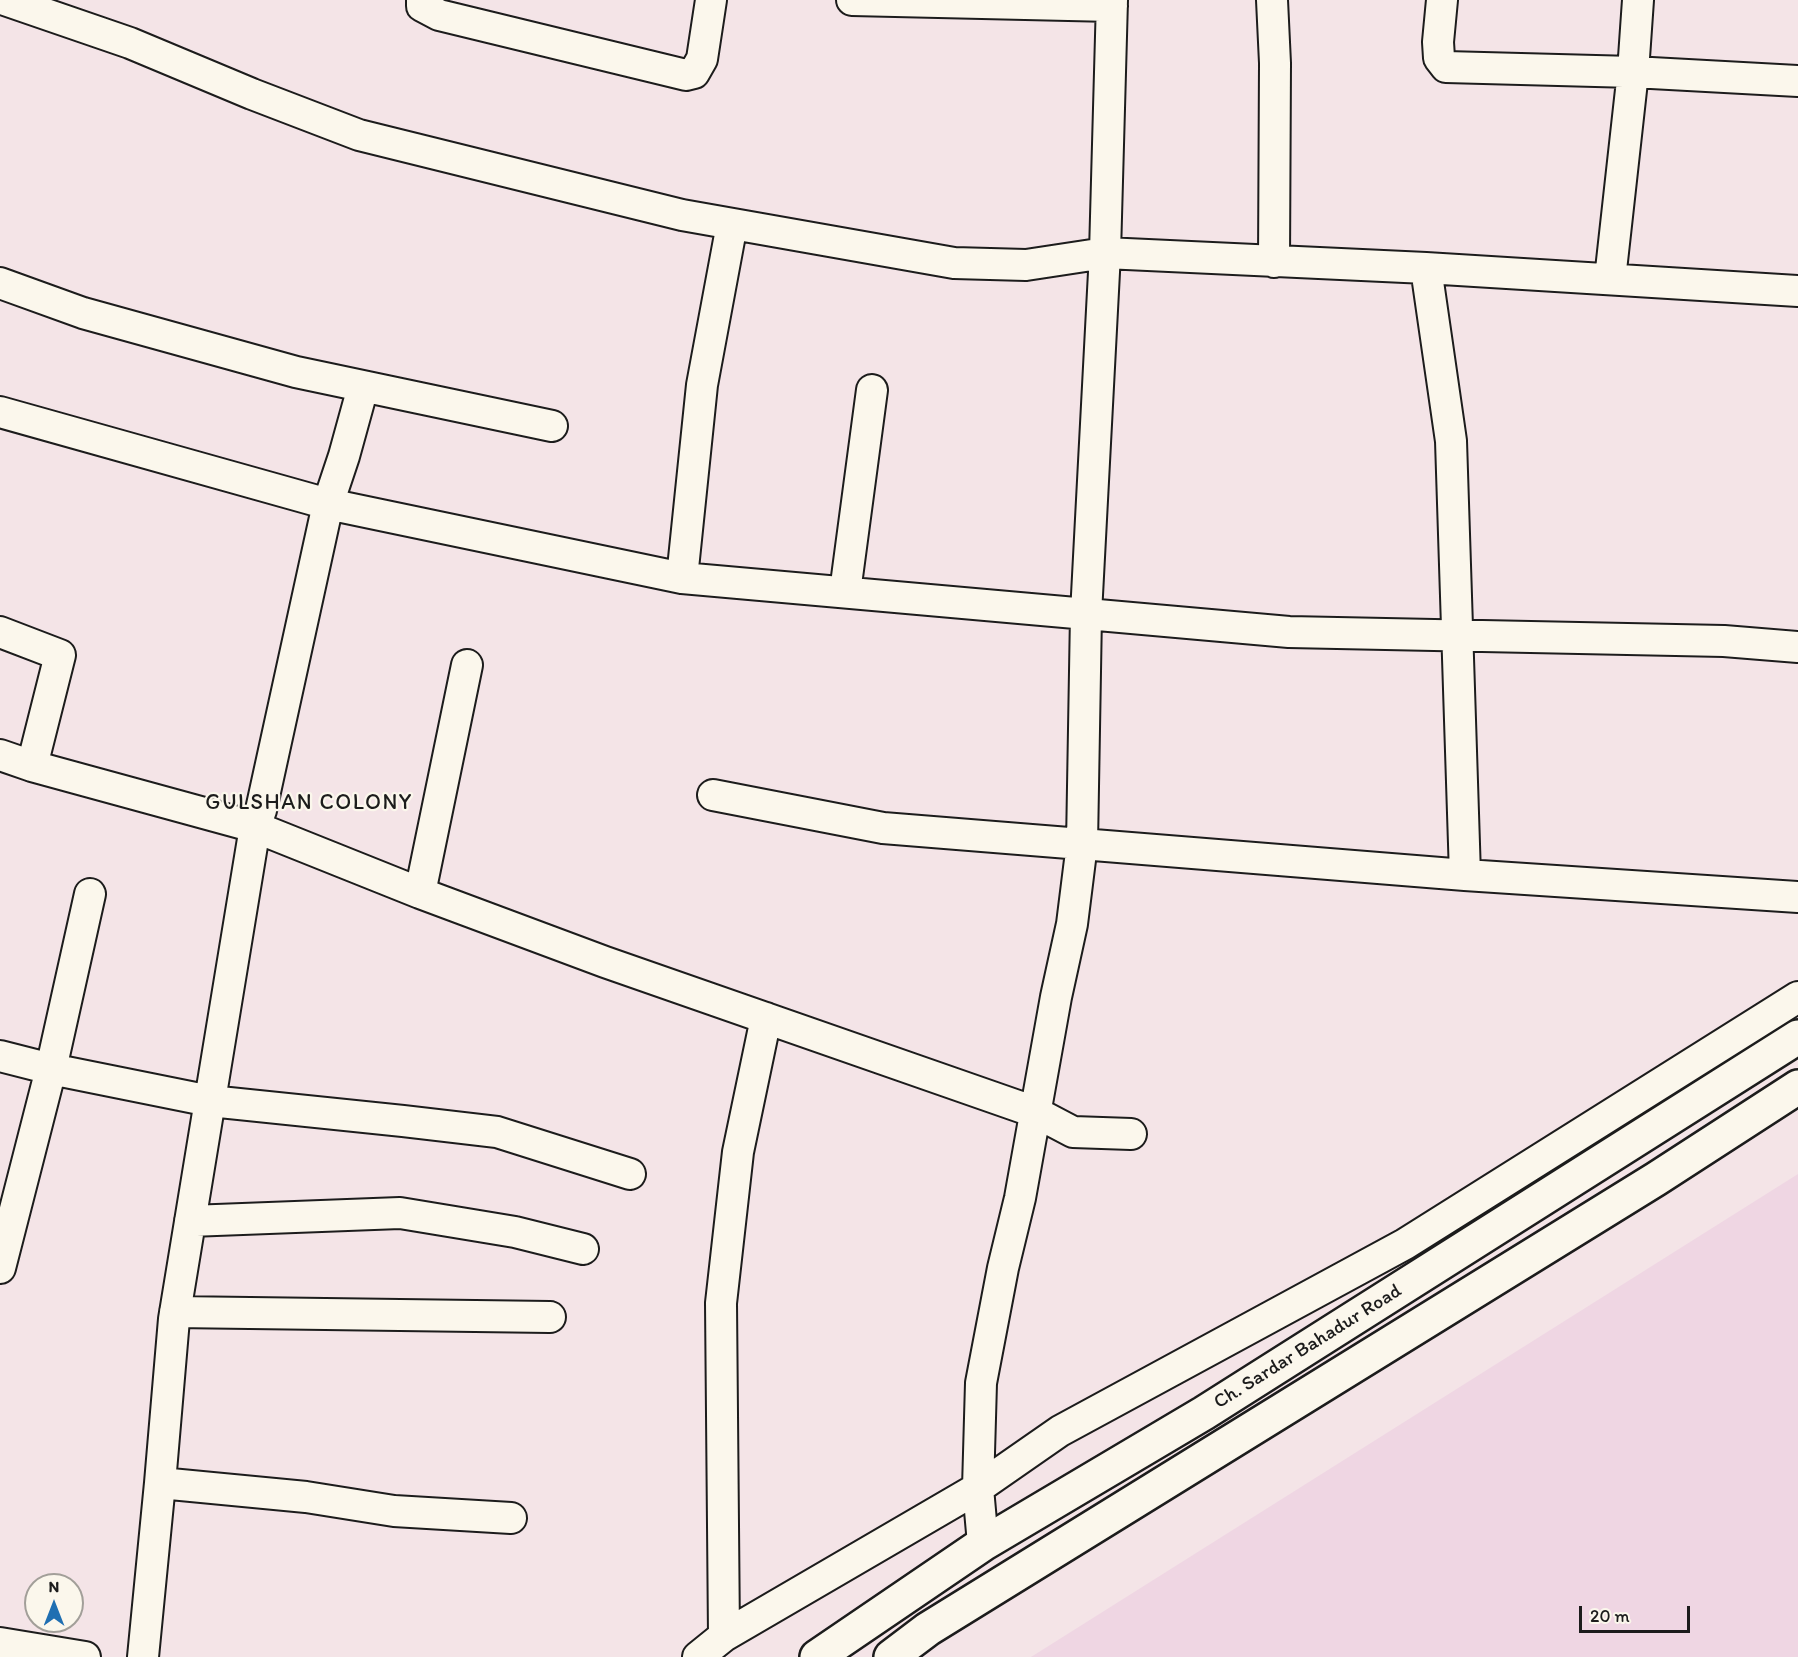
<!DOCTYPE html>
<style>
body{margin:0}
#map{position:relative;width:1798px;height:1657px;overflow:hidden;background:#f4e4e7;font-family:Itim,sans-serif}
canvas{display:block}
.north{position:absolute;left:24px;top:1573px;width:60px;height:60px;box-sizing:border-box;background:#fbf7ec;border:2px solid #a29f99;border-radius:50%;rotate:0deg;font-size:16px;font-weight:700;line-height:24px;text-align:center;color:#1c1c1c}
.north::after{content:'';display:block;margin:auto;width:21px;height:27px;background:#1f6fb2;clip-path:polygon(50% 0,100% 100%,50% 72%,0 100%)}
.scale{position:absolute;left:1579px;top:1606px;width:111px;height:27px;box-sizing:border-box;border:3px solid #1c1c1c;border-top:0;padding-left:8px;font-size:18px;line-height:21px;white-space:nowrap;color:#1c1c1c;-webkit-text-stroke:4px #fbf7ec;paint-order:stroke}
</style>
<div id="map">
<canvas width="1798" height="1657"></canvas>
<div class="north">N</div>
<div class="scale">20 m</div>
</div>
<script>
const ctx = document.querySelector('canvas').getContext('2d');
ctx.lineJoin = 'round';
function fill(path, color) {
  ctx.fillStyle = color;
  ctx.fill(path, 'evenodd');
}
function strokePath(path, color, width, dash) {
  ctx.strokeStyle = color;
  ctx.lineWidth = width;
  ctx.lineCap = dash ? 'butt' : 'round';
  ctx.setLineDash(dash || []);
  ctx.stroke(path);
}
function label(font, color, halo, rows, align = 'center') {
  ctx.font = font + ' Itim,sans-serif';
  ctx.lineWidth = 4.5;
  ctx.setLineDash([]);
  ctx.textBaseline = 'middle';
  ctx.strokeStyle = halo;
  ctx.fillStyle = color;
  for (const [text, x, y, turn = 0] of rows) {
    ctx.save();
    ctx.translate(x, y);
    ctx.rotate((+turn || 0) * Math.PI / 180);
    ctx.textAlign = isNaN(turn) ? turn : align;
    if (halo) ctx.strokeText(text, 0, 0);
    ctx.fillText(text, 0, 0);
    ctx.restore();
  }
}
const built = new Path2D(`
 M1798,1174v483h-767z`);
const minor = new Path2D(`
 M5,0l125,43 122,51 107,41 323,80 272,48 72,2 79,-12 321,15 372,23
 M422,0v6l17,9 247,60 8,-2 8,-14 9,-59
 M852,0l260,6
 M1272,0l3,63 -1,199
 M1442,0l-4,42 1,16 7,9 187,5 165,9
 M1426,268l25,173 14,434
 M1610,279l23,-207 5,-72
 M0,283l83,30 213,59 256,54
 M0,412l328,92 354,74 607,54 435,9 74,6
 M682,578l20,-193 30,-161
 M845,592l27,-202
 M0,632l60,23 -28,111
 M0,755l32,11 223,61 165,66 185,69 430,150 38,20 58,2
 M713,795l170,33 582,47 333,22
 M420,893l47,-228
 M0,1056l51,13 159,32 193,20 94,11 133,42
 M190,1221l210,-8 115,19 68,17
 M0,1268l51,-199 39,-175
 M175,1312l375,5
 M160,1483l146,14 88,14 117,7
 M983,1544l-5,-56 3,-105 22,-115 17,-70 36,-201 16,-73 10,-80 4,-230 19,-361 7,-253
 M724,1636l-3,-333 17,-151 28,-134
 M0,1643l85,14
 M143,1657l17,-174 14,-164 81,-492 6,-17 67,-306 16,-48 19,-69
 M698,1657l26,-21 254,-148 82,-57 345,-187 393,-247`);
const secondary = new Path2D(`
 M817,1657l166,-113 221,-131 594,-376
 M891,1657l37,-28 728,-450 142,-92`);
const streetNames = [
 ["Ch. Sardar Bahadur Road",1308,1347,-32]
];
const quarterNames = [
 ["GULSHAN COLONY",309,803]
];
fill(built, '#efd6e3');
strokePath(minor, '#1c1c1c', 34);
strokePath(secondary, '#1c1c1c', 38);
strokePath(minor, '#fbf7ec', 30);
strokePath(secondary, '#fbf7ec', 33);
label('20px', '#1c1c1c', '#fbf7ec', streetNames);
ctx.letterSpacing = '1.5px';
label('22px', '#1c1c1c', '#fbf7ec', quarterNames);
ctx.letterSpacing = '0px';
</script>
